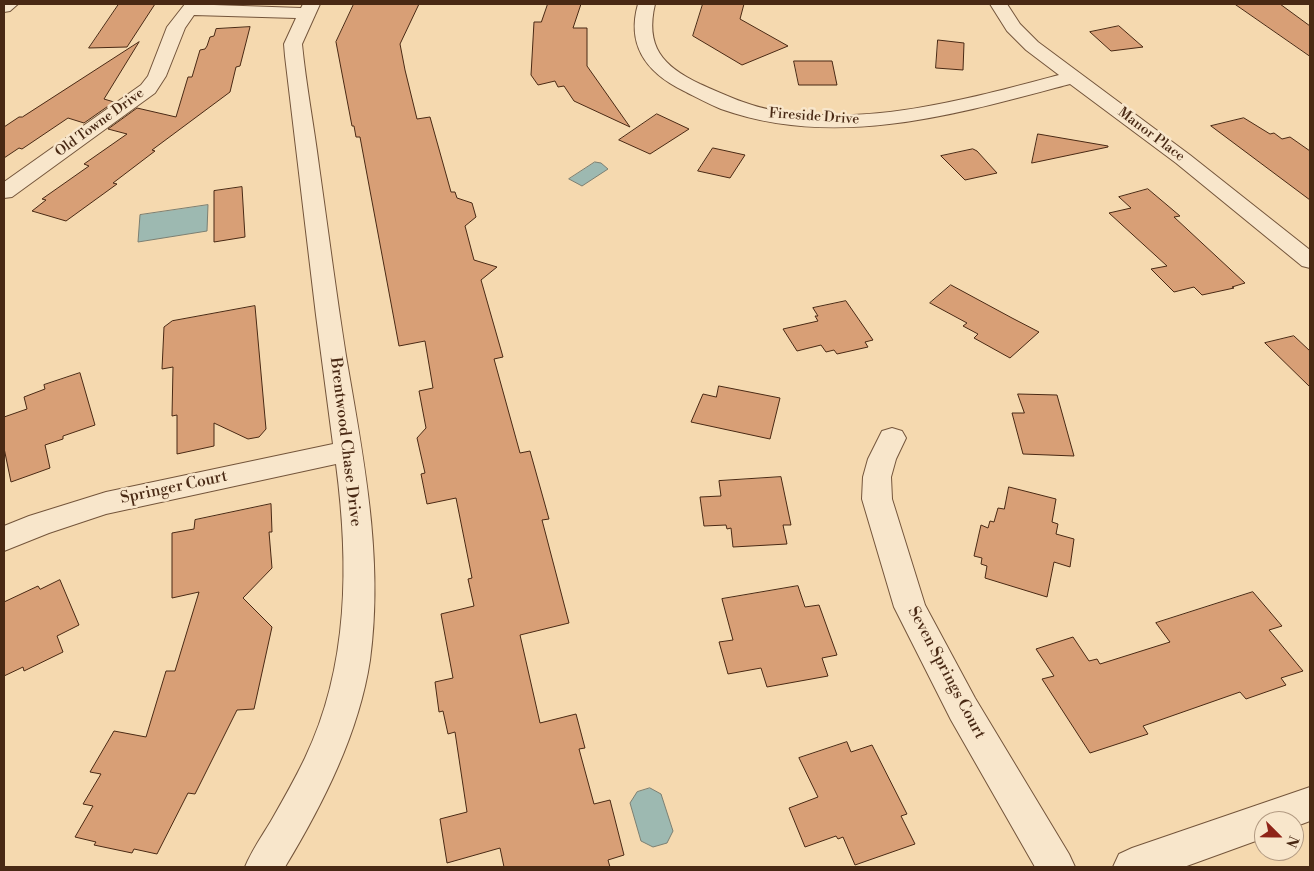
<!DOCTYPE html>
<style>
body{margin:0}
#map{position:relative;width:1314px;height:871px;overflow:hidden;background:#f5d9af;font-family:"Libre Bodoni",serif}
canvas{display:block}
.frame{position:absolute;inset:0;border:5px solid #492914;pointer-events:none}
.north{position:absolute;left:1254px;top:811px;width:50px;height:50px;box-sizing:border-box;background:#f8e6cb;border:1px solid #b29a82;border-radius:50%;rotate:113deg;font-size:14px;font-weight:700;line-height:20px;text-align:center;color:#492914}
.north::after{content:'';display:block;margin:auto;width:18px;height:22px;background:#8f2418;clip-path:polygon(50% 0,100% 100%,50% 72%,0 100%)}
</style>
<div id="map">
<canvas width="1314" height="871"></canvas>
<div class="frame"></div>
<div class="north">N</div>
</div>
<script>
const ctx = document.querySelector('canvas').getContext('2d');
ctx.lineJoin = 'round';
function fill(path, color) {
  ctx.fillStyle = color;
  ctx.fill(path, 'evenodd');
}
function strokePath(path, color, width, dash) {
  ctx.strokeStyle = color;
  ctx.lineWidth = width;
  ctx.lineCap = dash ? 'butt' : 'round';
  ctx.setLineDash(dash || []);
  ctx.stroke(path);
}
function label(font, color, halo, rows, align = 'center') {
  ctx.font = font + ' "Libre Bodoni",serif';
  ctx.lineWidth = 5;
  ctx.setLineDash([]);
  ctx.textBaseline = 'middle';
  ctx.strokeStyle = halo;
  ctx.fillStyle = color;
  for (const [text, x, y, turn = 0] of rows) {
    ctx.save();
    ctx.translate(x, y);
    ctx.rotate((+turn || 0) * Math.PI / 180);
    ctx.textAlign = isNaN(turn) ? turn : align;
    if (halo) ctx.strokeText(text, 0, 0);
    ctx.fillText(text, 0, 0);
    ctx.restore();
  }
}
const water = new Path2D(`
 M595,162l6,1 7,6 -26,17 -13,-7z
 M208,205l-1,26 -69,11 2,-27z
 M650,788l11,6 12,37 -6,12 -14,4 -12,-6 -11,-38 7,-11z`);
const building = new Path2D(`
 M119,4h36l-28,43 -38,1z
 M354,4h65l-19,40 5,26 12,49 13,-2 21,75h4l2,6 15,5 4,14 -11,9 9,34 23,7 -16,13 22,77 -9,2 26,94 10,-2 19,68 -7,1 27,103 -49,12 20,88 36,-9 9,34 -6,1 15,55 16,-4 14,55 -16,5 2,7h-106l-4,-19 -53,15 -7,-44 27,-7 -12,-80 -7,2 -5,-23 -4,1 -4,-30 18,-4 -12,-64 33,-8 -6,-27 4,-1 -16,-80 -29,6 -6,-30 4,-1 -8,-35 9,-10 -7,-37 14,-3 -8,-47 -26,5 -39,-209h-4l-2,-11h-2l-16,-84z
 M548,4h33l-8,24h14v38l43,61 -56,-26 -10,-15 -6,1 -3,-6 -17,4 -7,-10 3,-53h7z
 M703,4h41l-4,15 48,27 -46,19 -49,-29z
 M1235,4h45l30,22v30z
 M1119,26l24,21 -32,4 -21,-19z
 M250,27l-10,39 -4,1 -6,25 -78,58 3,1 -42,32 4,1 -51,37 -34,-10 14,-11 -4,-1 47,-33 -5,-2 43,-30 -19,-5 29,-21 39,9 12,-40h4l8,-27 5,-1 2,-3 3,-9 4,-1 2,-7z
 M938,40l26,3 -1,27 -27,-2z
 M139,42l-35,57 10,3 -30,21 -16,-5 -46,31 -3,-1 -15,10v-31l15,-10h3z
 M794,61h38l5,24h-38z
 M657,114l32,15 -39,25 -31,-14z
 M1244,118l26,16 4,-1 8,6 8,-2 20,14v49l-99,-74z
 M1038,134l70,12v1l-76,16z
 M713,148l32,7 -15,23 -32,-7z
 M973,149l4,2 20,22 -32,7 -24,-24z
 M242,187l3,50 -31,5v-51z
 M1148,189l32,27 -6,1 71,66 -13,4 2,1 -32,7 -8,-8 -20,5 -23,-23 16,-3 -58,-53 22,-5 -12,-11z
 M951,285l61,33 27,14 -29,26 -36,-20 4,-4 -15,-8 4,-3 -37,-20z
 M846,301l27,39 -8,2 3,5 -31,7 -3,-4 -8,2 -5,-7 -24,6 -14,-22 35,-8 -3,-5h3l-5,-8z
 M255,306l11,123 -7,8 -11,2 -34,-16v23l-37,8v-39l-5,1 1,-49 -11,2 2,-42 8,-6z
 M1294,336l16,15v36l-45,-44z
 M80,373l15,52 -32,11v3l-18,6 5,23 -39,14 -7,-34v-31l23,-8 -3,-12 21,-8 -1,-4z
 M719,386l61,12 -10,41 -79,-17 12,-28 13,3z
 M1018,394l39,1 17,61 -51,-2 -11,-41h12z
 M781,477l10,48h-8l4,19 -54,3 -2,-19 -4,1 -1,-4 -22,1 -4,-29 21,-1 -2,-15z
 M1009,487l47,12 -4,23 6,2 -2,10 18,5 -4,28 -16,-5 -7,35 -62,-19 2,-12 -6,-2 1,-6 -8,-2 7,-31 7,3 2,-7 4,1 4,-14 6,1z
 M271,504l1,28h-3l3,36 -29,30 29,29 -18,82 -17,1 -42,84 -7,-1 -31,61 -23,-5 -2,4 -38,-8 2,-3 -21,-5 18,-31 -10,-2 18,-30 -11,-2 24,-41 32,6 20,-66h9l24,-79 -27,6v-65l22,-4 1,-9z
 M60,580l19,45 -22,11 6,16 -39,19 -1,-4 -19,9v-74l34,-16 2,3z
 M798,586l7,21 14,-2 18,50 -15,3 6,18 -61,11 -6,-19 -33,6 -9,-32 14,-2 -11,-41z
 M1253,592l29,34 -13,4 34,41 -22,7 5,7 -40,14 -6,-7 -97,34 5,8 -58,19 -48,-74 12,-3 -18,-27 37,-12 16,24 8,-2 3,5 70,-22 -14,-19z
 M847,742l4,10 21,-7 35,69 -6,2 14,28 -60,21 -12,-28 -5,2 -2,-3 -31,11 -16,-39 29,-11 -19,-39z`);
const street = new Path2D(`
 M4,4h14l-8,7 -6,1z
 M185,4l116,4 2,-4h17l-18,40c4,41 12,82 17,122 9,63 17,127 27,190 17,100 38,202 24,304 -11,73 -47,144 -85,207h-40c7,-17 17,-31 26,-46 12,-21 24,-42 34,-63 44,-92 44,-195 31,-294l-230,50 -57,19 -45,18v-25l25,-10 77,-24 227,-48 -17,-129 -31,-259 -1,-12 12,-26 -102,-3 -9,13 -19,48 -11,17 -143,104 -8,1v-16l137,-97 7,-9 19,-49z
 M638,4h17c-10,42 7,62 45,80 25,11 50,23 78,27 95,15 190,-12 281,-36l-33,-25 -19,-19 -17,-27h17l13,20 18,18 152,113 120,95v18l-8,-2 -126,-103 -106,-79c-112,30 -234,66 -349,25 -12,-5 -25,-12 -37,-18 -37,-18 -58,-45 -46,-87z
 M892,428l10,3 4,7 -10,21 -5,18 1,22 33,106 50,93 94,156 6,13h-40l-84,-147 -57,-113 -32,-108 1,-22 5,-18 14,-28z
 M1310,787v34l-16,6v-6h-30v17l-80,29h-71l6,-13 13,-6z`);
const farStreetnames = [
 ["Fireside Drive",814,117,4],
 ["Old Towne Drive",100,123,-36],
 ["Manor Place",1151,135,37]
];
const streetNames = [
 ["Brentwood Chase Drive",345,442,83],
 ["Springer Court",174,488,-12],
 ["Seven Springs Court",946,673,62]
];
fill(water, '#9db9b1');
strokePath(water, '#7b7f72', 1);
fill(building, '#d89f76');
strokePath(building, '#492914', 1);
strokePath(street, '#74553b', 2);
fill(street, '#f8e6cb');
label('14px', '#492914', '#f8e6cb', farStreetnames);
label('16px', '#492914', '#f8e6cb', streetNames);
</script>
